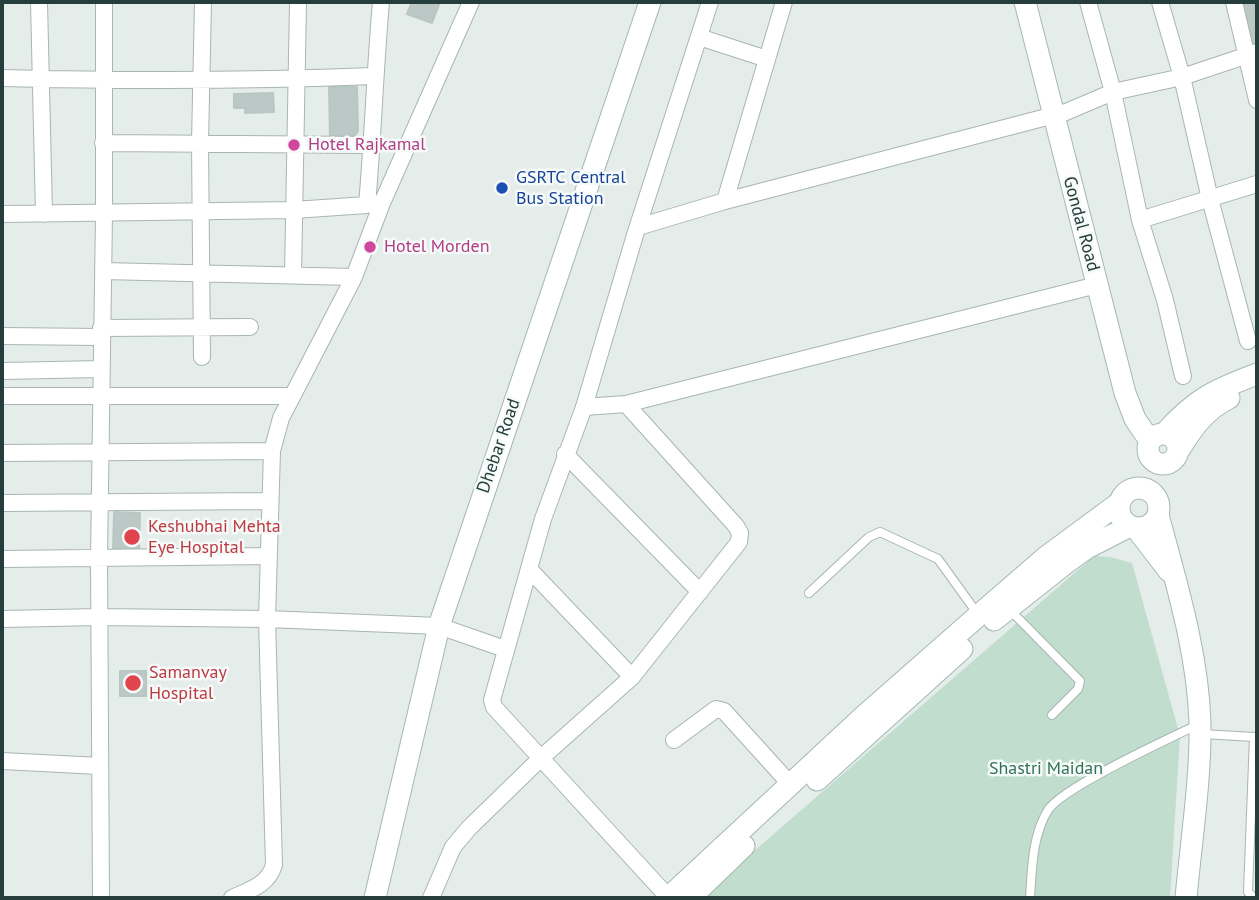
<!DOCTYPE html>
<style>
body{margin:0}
#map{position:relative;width:1259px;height:900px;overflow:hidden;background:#e5edeb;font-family:"PT Sans",sans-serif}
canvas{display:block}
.frame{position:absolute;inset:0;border:4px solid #253e3c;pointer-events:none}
</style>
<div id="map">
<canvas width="1259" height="900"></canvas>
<div class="frame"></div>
</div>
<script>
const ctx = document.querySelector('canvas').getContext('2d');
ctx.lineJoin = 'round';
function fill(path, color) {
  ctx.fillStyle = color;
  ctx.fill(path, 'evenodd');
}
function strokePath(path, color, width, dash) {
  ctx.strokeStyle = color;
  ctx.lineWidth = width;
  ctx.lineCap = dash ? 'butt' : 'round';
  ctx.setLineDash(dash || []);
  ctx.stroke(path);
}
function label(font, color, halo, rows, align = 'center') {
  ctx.font = font + ' "PT Sans",sans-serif';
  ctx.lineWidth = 5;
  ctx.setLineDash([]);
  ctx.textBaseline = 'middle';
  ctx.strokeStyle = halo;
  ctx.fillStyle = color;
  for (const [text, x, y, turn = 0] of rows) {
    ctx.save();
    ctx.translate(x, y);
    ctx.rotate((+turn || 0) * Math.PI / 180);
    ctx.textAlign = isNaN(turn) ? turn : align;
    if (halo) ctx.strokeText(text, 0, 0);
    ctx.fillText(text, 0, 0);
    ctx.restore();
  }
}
const green = new Path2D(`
 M1094,556l16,1 22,6 48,173 -10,162h-470z`);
const building = new Path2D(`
 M412,2h28l-8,21 -25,-9z
 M1238,2h19v41l-6,1z
 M329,87h28l1,44 -4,6 -7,3h-17z
 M273,93l1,19 -29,1v-5h-11v-14z
 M114,512l26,1 -1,39 -26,-1z
 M120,671h26v25h-26z`);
const lane = new Path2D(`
 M809,593l60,-56 11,-5 58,27 39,54
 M1009,609l71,72 -2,8 -26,26
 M1202,734l52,3 -6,155 6,6
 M1030,898c2,-29 2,-62 18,-88 15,-23 120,-71 149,-85`);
const street = new Path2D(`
 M39,2l5,212
 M1088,2l25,90 27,128 25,80 18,76
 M1160,2l22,75 28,122 38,142
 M1234,2l23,98
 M699,37l68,22
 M2,78c124,3 248,3 372,-2
 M103,143l269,2
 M725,201l341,-89 47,-20 69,-15 75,-25
 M378,203l-11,2c6,-68 8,-136 14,-203
 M2,214l292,-4 73,-5
 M1140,220l117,-36
 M638,227l87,-26 59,-199
 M103,271l251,6
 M293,275l5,-273
 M101,328l149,-1
 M2,336l99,1
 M202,357l-2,-214 3,-141
 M2,371l99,-2
 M2,396h289
 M626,404l471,-119
 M2,453l270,-2
 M565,454l135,138
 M2,503l268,-2
 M2,559l267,-3
 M529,569l103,108
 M2,619l98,-2 167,2 172,7 66,23
 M674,740l42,-31 8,2 67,74
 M2,761l98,5
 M101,898l-2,-340 5,-344v-212
 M232,898c18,-8 36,-13 42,-33l-7,-246 5,-168 9,-33 73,-141 28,-74 89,-201
 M431,898l22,-51 16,-19 72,-70 91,-81 107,-135 1,-9 -4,-7 -110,-122 -42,3
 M669,898l-175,-191 -2,-7 51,-181 41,-112 51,-172 75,-233`);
const secondary = new Path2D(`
 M1025,2l100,391 10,26 15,22
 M1148 449a15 15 0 1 1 30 0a15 15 0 1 1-30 0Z
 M1164,434c31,-35 50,-44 93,-60
 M1179,450c14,-23 26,-40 50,-52
 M1119 508a20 20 0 1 1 40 0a20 20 0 1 1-40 0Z
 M1158,515c18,67 40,138 42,208 1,55 -9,119 -14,175
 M1136,528l33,43
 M994,620l72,-57 21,-15 43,-22
 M817,780l145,-131
 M375,898l64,-272 211,-624
 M668,898l196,-182 115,-101 67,-58 73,-54
 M690,898l54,-52`);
const markers = [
 [294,145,7,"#d1479c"],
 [502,188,7,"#1a4fb4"],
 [370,247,7,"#d1479c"],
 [132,537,9,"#e0444e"],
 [133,683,9,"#e0444e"]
];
const hotelNames = [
 ["Hotel Rajkamal",308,145],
 ["Hotel Morden",384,247]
];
const transitNames = [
 ["GSRTC Central",516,178],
 ["Bus Station",516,199]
];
const streetNames = [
 ["Gondal Road",1081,224,75],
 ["Dhebar Road",499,446,-71]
];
const healthNames = [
 ["Keshubhai Mehta",148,527],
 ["Eye Hospital",148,548],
 ["Samanvay",149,673],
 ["Hospital",149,694]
];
const parkNames = [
 ["Shastri Maidan",1046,769]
];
fill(green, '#c0ddcd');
fill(building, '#bbc8c5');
strokePath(building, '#b8c7c3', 2);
strokePath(lane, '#a8b5b3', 10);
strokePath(street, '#a8b5b3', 18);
strokePath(secondary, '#a4b8b5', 23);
strokePath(lane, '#fff', 8);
strokePath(street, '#fff', 16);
strokePath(secondary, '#fff', 21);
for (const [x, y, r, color] of markers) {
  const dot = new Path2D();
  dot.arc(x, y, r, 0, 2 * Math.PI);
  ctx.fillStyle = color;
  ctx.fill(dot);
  strokePath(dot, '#f6faf9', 2.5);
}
label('18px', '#b23c85', '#f6faf9', hotelNames, 'left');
label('18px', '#164399', '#f6faf9', transitNames, 'left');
label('18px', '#253e3c', '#f6faf9', streetNames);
label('18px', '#be3a42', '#f6faf9', healthNames, 'left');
label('18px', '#327258', '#f6faf9', parkNames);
</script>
